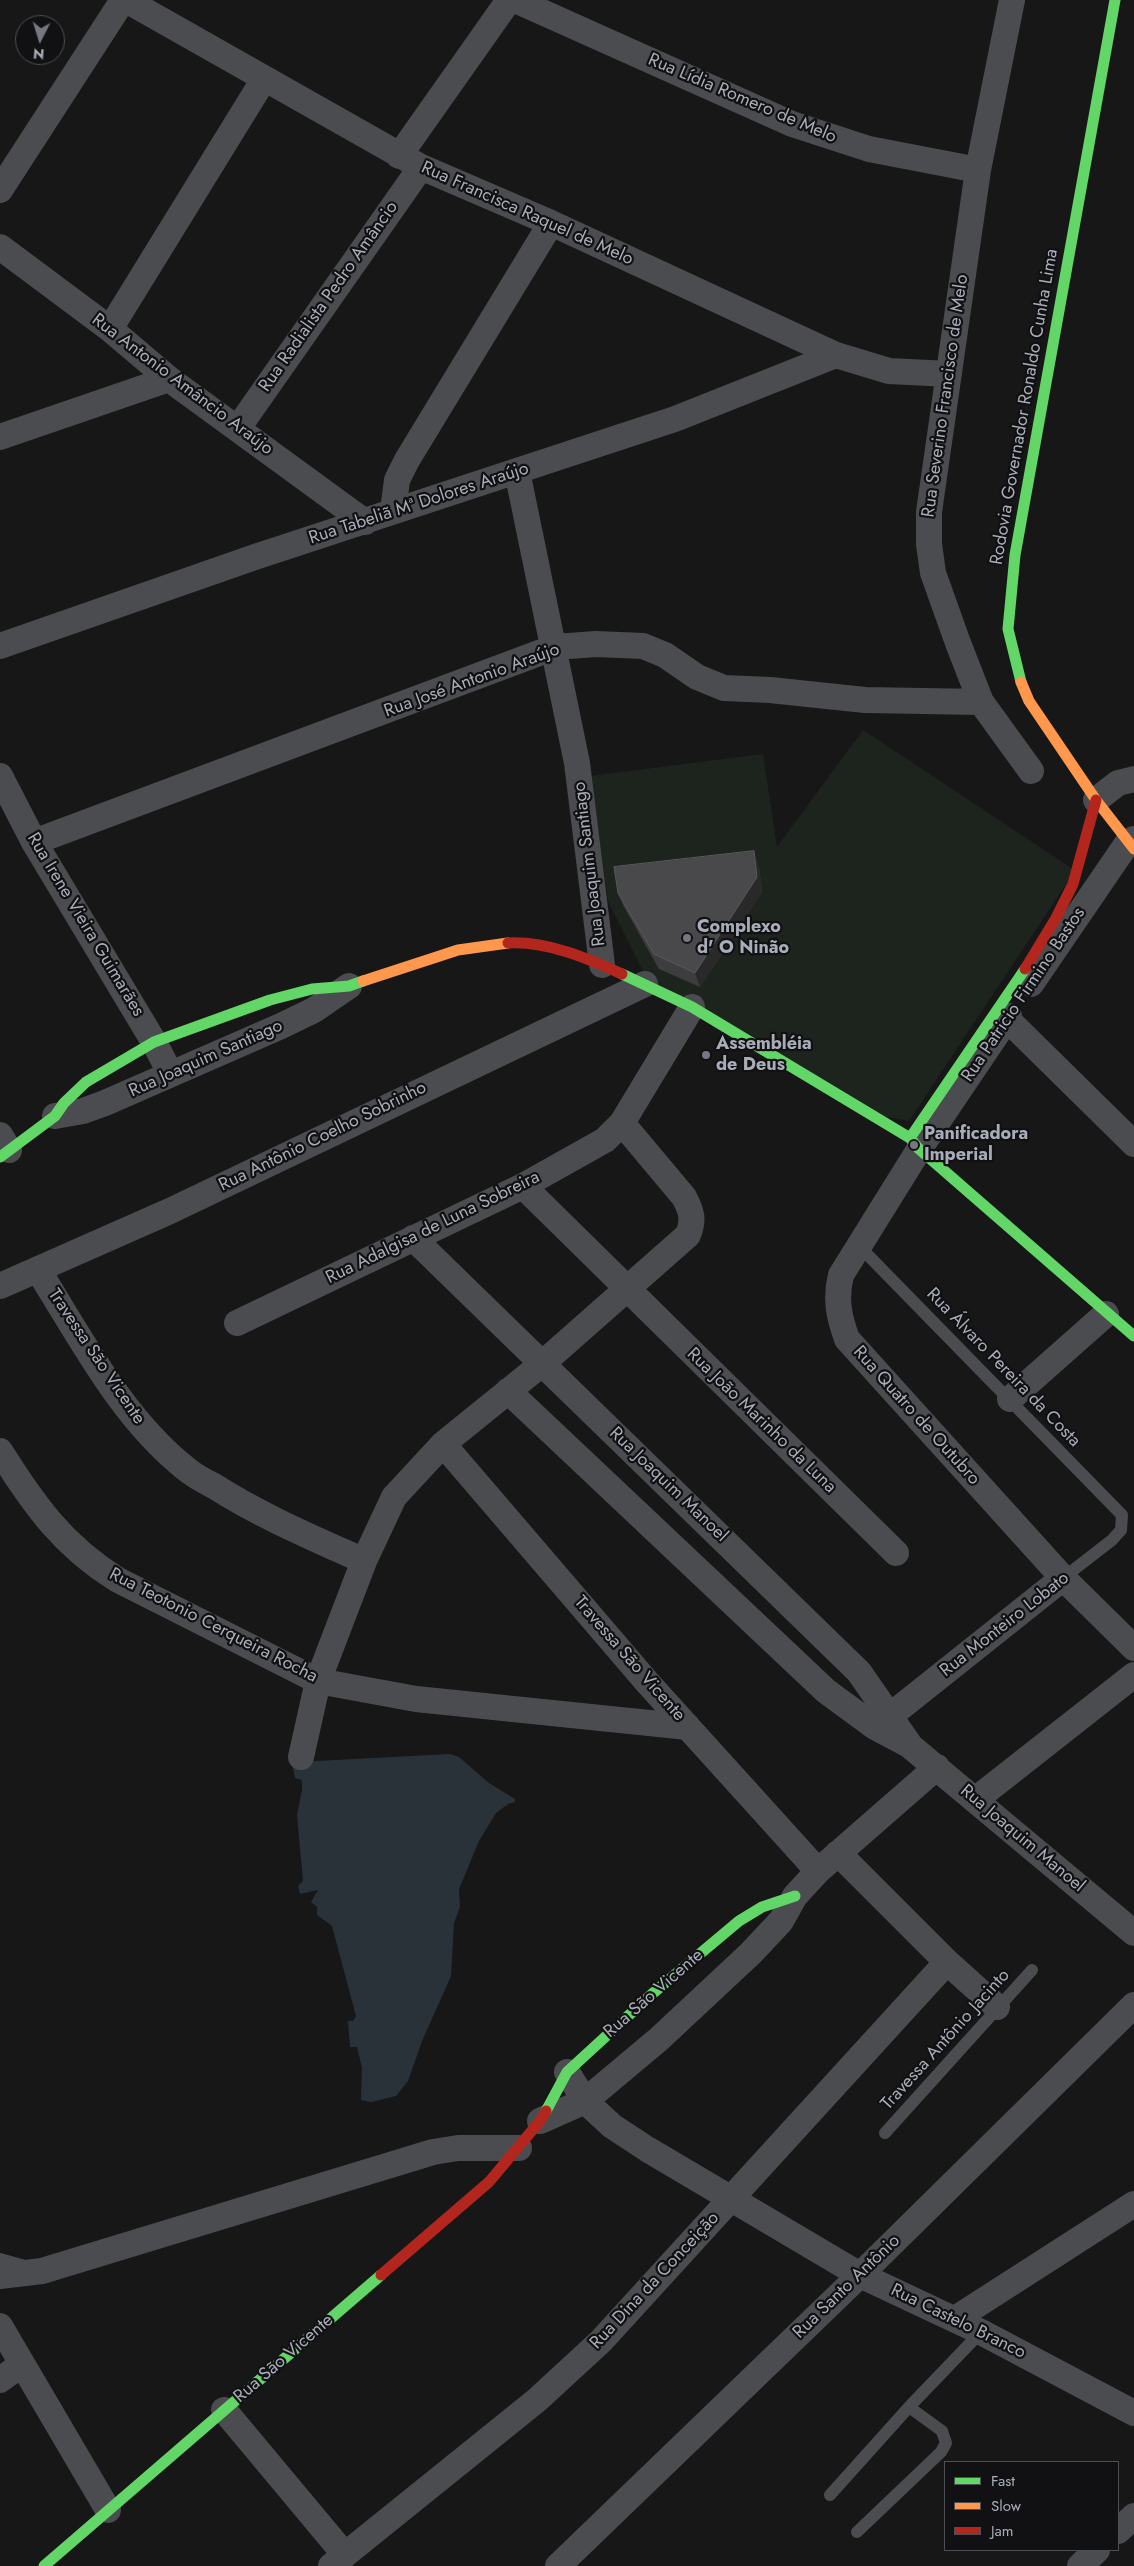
<!DOCTYPE html>
<meta charset="utf-8">
<style>
body{margin:0}
#map{position:relative;width:1134px;height:2566px;overflow:hidden;background:#171717;font-family:Jost,sans-serif}
canvas{display:block}
.legend{position:absolute;left:944px;top:2461px;width:175px;height:90px;box-sizing:border-box;background:#111113;border:1px solid #4d4f55;margin:0;padding:6px 9px;list-style:none;font-size:15px;color:#a8adb8}
.legend li{display:flex;align-items:center;gap:10px;height:25px}
.legend b{width:25px;border:1px solid #4d4f55}
.north{position:absolute;left:15px;top:15px;width:50px;height:50px;box-sizing:border-box;background:#111113;border:1px solid #4d4f55;border-radius:50%;rotate:185deg;font-size:14px;font-weight:700;line-height:20px;text-align:center;color:#a8adb8}
.north::after{content:'';display:block;margin:auto;width:18px;height:22px;background:#757880;clip-path:polygon(50% 0,100% 100%,50% 72%,0 100%)}
</style>
<div id="map">
<canvas width="1134" height="2566"></canvas>
<ul class="legend">
<li><b style="height:6px;background:#63d668"></b>Fast</li>
<li><b style="height:6px;background:#ff974d"></b>Slow</li>
<li><b style="height:6px;background:#b3261e"></b>Jam</li>
</ul>
<div class="north">N</div>
</div>
<script>
const ctx = document.querySelector('canvas').getContext('2d');
ctx.lineJoin = 'round';
function fill(path, color) {
  ctx.fillStyle = color;
  ctx.fill(path, 'evenodd');
}
function strokePath(path, color, width, dash) {
  ctx.strokeStyle = color;
  ctx.lineWidth = width;
  ctx.lineCap = dash ? 'butt' : 'round';
  ctx.setLineDash(dash || []);
  ctx.stroke(path);
}
function label(font, color, halo, rows, align = 'center') {
  ctx.font = font + ' Jost,sans-serif';
  ctx.lineWidth = 4.5;
  ctx.setLineDash([]);
  ctx.textBaseline = 'middle';
  ctx.strokeStyle = halo;
  ctx.fillStyle = color;
  for (const [text, x, y, turn = 0] of rows) {
    ctx.save();
    ctx.translate(x, y);
    ctx.rotate((+turn || 0) * Math.PI / 180);
    ctx.textAlign = isNaN(turn) ? turn : align;
    if (halo) ctx.strokeText(text, 0, 0);
    ctx.fillText(text, 0, 0);
    ctx.restore();
  }
}
const green = new Path2D(`
 M863,730l210,139 -3,9 -161,243 -33,-6 -227,-132 -41,-82 -18,-125 173,-22 14,93z`);
const water = new Path2D(`
 M450,1754l9,3 30,26 26,16v3l-7,2 -12,9 -17,28 -20,48 1,18 -6,16 -3,53 -29,65 -14,40 -12,15 -25,6 -10,-2 1,-32 -5,-21h-7l-2,-26h5l3,-5 -24,-90 -15,-11v-8l-6,-5 7,-12 -18,4 -2,-8 5,-5 -6,-66 5,-25v-10l-7,-2 -3,-14 5,-2z`);
const lane = new Path2D(`
 M859,1246l263,269 -1,15 -9,10 -49,38
 M885,2133l147,-163
 M0,2259l25,7
 M830,2495l79,-88 72,-75
 M857,2532l84,-80 5,-9 -4,-12 -33,-24`);
const street = new Path2D(`
 M126,0l295,167 130,56 285,132 53,16 60,3
 M515,0l277,124 77,25 109,21
 M1012,0l-34,170 -49,342v32l4,29 25,70 23,59 50,69
 M399,156l110,-156
 M0,190l123,-190
 M0,247l110,82 59,50 196,143
 M110,329l154,-250
 M238,428l183,-261
 M0,437l169,-58
 M517,471l60,292 25,202
 M393,511l4,-31 10,-20 144,-237
 M0,646l255,-89 420,-138 161,-64
 M0,776l34,66 120,200 16,31
 M1096,800l22,-17 16,-4
 M34,842l521,-195 41,-3 47,2 22,9 32,22 27,11 46,2 95,10 116,2
 M1031,984l97,-142 6,-3
 M1009,1016l-89,132 -79,127c-6,24 -2,42 6,64l216,239 71,70
 M1007,1019l127,125
 M55,1116l28,-5 22,-8 176,-77 33,-16 35,-24
 M0,1135l9,15
 M523,1186l373,367
 M413,1238l446,434 50,72
 M38,1270c43,68 83,147 147,198 8,7 19,13 29,18 47,30 99,52 150,75
 M0,1286l170,-75 475,-227
 M237,1323l286,-137 82,-46 17,-17 70,-116
 M508,1391l318,300 49,36 34,18 225,188
 M1010,1399l96,-85
 M443,1444l204,238 171,189
 M0,1451c34,54 63,95 118,129l200,101 98,18 272,28
 M876,1727l187,-149
 M301,1757l17,-76 46,-120 30,-64 49,-53 100,-81 145,-128c6,-15 4,-23 -4,-38l-62,-74
 M975,1800l159,-125
 M838,1853l109,109 50,45
 M567,2072l18,29 27,25 35,23 213,126 121,57 153,81
 M540,2121l45,-20 74,-62 92,-86 30,-32 14,-25 23,-25 119,-104
 M0,2276l42,-5 391,-119 25,-4h61
 M955,2319l179,-115
 M0,2326l108,184
 M0,2380l22,-16
 M224,2410l121,145
 M1118,2531l16,-15
 M331,2566l206,-166 64,-59 346,-379
 M558,2566l302,-291 274,-270
 M1080,2566l17,-16`);
const fast = new Path2D(`
 M1021,682l-13,-53 7,-74 100,-555
 M1025,969l-115,169 8,10 216,188
 M622,974l70,33 218,131
 M0,1157l55,-41 9,-13 22,-21 68,-40 116,-42 42,-11 37,-3 14,-5
 M546,2111l21,-39 85,-78 87,-73 23,-14 33,-11
 M44,2566l337,-291`);
const slow = new Path2D(`
 M1021,682l8,19 67,99 38,49
 M363,981l95,-31 50,-7`);
const jam = new Path2D(`
 M508,943c39,-2 79,15 114,31
 M1025,969l31,-51 17,-34 23,-84
 M381,2275l108,-93 51,-61 6,-10`);
const wall = new Path2D(`
 M759,866l3,26 -62,95 -41,-18 -35,-62 -6,-14z`);
const shadedWall = new Path2D(`
 M754,851l5,15 3,26 -62,95 -5,-14z`);
const building = new Path2D(`
 M754,851l3,26 -62,96 -41,-19 -36,-61 -4,-26z`);
const markers = [
 [687,938,5,"#757880"],
 [706,1055,5,"#757880"],
 [914,1145,5,"#757880"]
];
const streetNames = [
 ["Rua Lídia Romero de Melo",742,99,23],
 ["Rua Francisca Raquel de Melo",527,214,24],
 ["Rua Radialista Pedro Amâncio",329,297,-55],
 ["Rua Antonio Amâncio Araújo",182,385,37],
 ["Rua Severino Francisco de Melo",946,396,-82],
 ["Rodovia Governador Ronaldo Cunha Lima",1025,407,-80],
 ["Rua Tabeliã Mª Dolores Araújo",419,504,-18],
 ["Rua José Antonio Araújo",472,681,-20],
 ["Rua Joaquim Santiago",590,864,-97],
 ["Rua Irene Vieira Guimarães",85,925,59],
 ["Rua Patricio Firmino Bastos",1024,995,-56],
 ["Rua Joaquim Santiago",206,1059,-24],
 ["Rua Antônio Coelho Sobrinho",323,1137,-26],
 ["Rua Adalgisa de Luna Sobreira",433,1228,-26],
 ["Travessa São Vicente",96,1357,56],
 ["Rua Álvaro Pereira da Costa",1003,1368,46],
 ["Rua Quatro de Outubro",916,1416,48],
 ["Rua João Marinho da Luna",761,1421,44],
 ["Rua Joaquim Manoel",668,1485,44],
 ["Rua Monteiro Lobato",1005,1625,-38],
 ["Rua Teotonio Cerqueira Rocha",213,1626,27],
 ["Travessa São Vicente",629,1659,49],
 ["Rua Joaquim Manoel",1022,1839,40],
 ["Rua São Vicente",654,1994,-41],
 ["Travessa Antônio Jacinto",946,2040,-48],
 ["Rua Dina da Conceição",655,2281,-47],
 ["Rua Santo Antônio",847,2287,-44],
 ["Rua Castelo Branco",958,2322,26],
 ["Rua São Vicente",284,2359,-41]
];
const poiNames = [
 ["Complexo",697,928],
 ["d' O Ninão",697,949],
 ["Assembléia",716,1045],
 ["de Deus",716,1066],
 ["Panificadora",924,1135],
 ["Imperial",924,1156]
];
fill(green, '#1d241e');
fill(water, '#2a3239');
strokePath(lane, '#4b4c50', 12);
strokePath(street, '#4b4c50', 26);
strokePath(fast, '#63d668', 11);
strokePath(slow, '#ff974d', 11);
strokePath(jam, '#b3261e', 11);
fill(wall, '#3d3d3f');
fill(shadedWall, '#29292a');
fill(building, '#49494c');
strokePath(building, '#58595d', 1);
for (const [x, y, r, color] of markers) {
  const dot = new Path2D();
  dot.arc(x, y, r, 0, 2 * Math.PI);
  ctx.fillStyle = color;
  ctx.fill(dot);
  strokePath(dot, '#111113', 2);
}
label('18px', '#a8adb8', '#111113', streetNames);
label('bold 18px', '#a8adb8', '#111113', poiNames, 'left');
</script>
